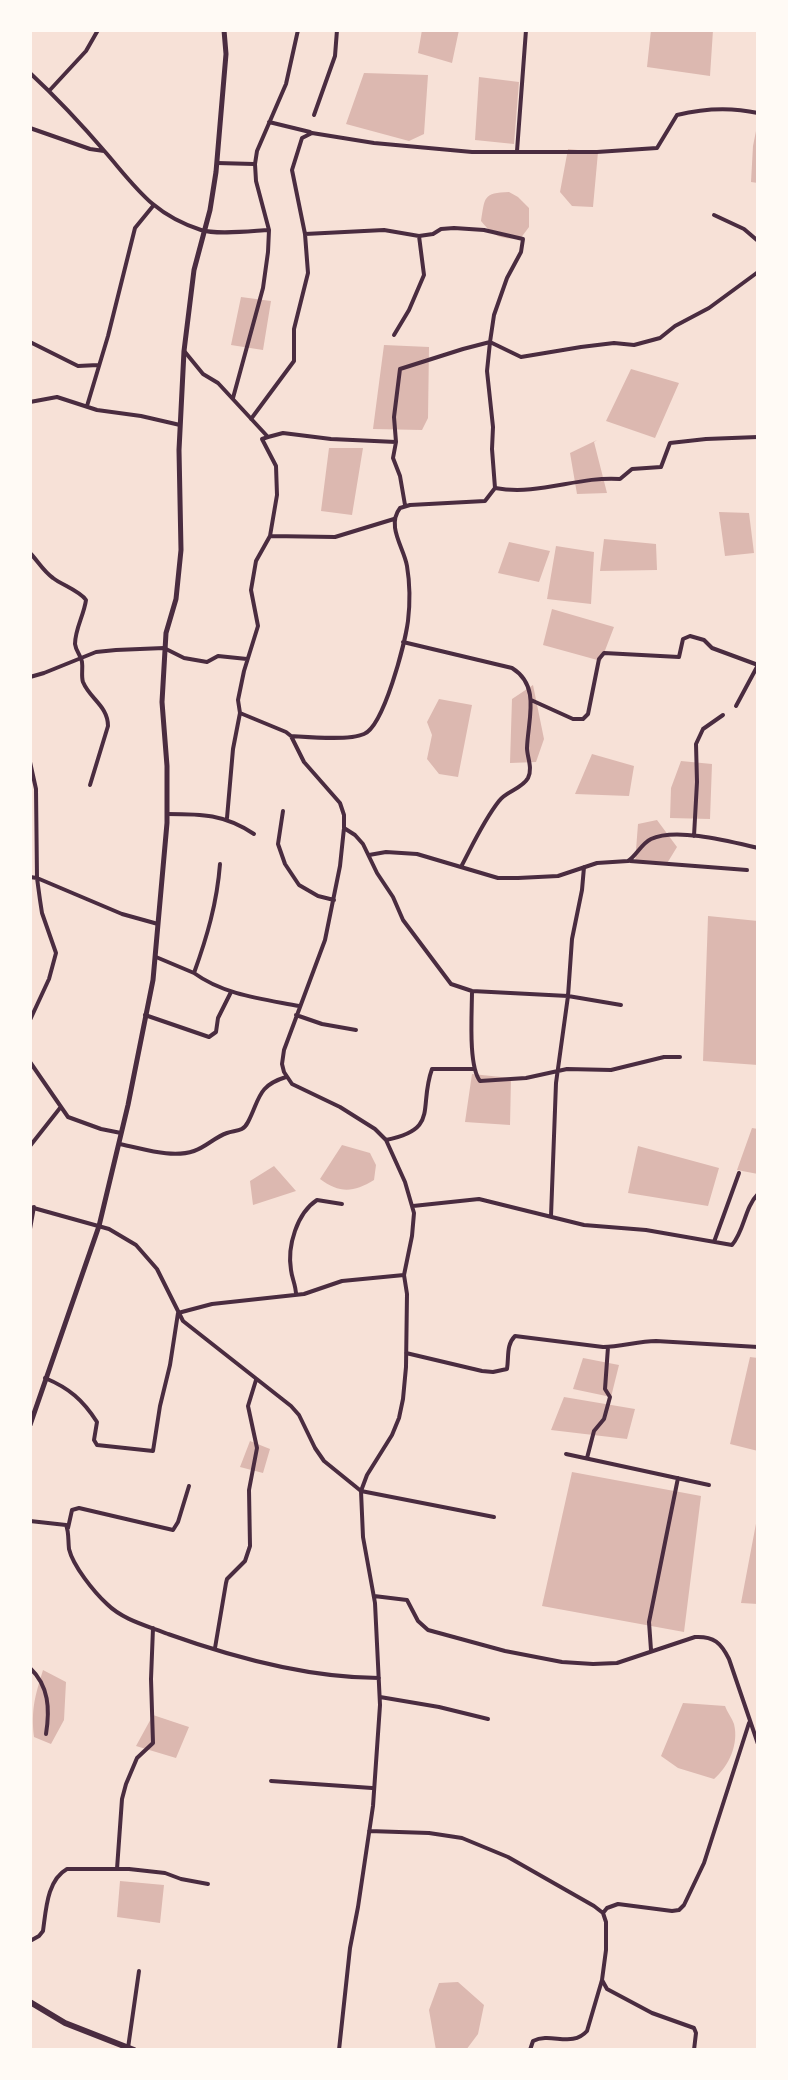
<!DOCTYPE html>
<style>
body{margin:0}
#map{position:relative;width:788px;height:2080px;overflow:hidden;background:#f7e1d7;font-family:Signika,sans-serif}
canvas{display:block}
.frame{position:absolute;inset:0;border:32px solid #fffaf5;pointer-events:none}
</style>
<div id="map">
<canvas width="788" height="2080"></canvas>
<div class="frame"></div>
</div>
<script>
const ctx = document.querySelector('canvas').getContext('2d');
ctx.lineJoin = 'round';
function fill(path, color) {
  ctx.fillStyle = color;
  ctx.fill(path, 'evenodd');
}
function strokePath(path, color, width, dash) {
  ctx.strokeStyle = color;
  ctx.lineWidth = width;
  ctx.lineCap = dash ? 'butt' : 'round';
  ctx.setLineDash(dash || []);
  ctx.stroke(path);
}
const water = new Path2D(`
 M422,30h37l-7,33 -34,-10z
 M651,30h62l-3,46 -63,-9z
 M364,73l64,2 -4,59 -15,7 -63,-17z
 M479,77l40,5 -5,62 -39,-4z
 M758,121v62l-7,-1 2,-36z
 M568,149l30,3 -5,55 -21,-1 -12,-14z
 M509,192l9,5 11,11v19l-9,12c-21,-1 -25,-1 -39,-18 4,-24 2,-28 28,-29z
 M241,297l30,4 -8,49 -32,-5z
 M384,345l45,2 -1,71 -6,12 -49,-1z
 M631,369l48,14 -24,55 -49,-17z
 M597,440l-3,2 13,51 -30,1 -7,-41z
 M329,448h34l-11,67 -31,-4z
 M719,512l30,1 5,40 -29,3z
 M604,539l52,5 1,26 -57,1z
 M509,542l41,9 -11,31 -41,-9z
 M556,546l38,6 -3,52 -44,-5z
 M552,609l62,18 -13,34 -58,-16z
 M533,685l11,54 -8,23 -26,1 2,-64z
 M439,699l33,6 -14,72 -19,-3 -12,-15 5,-24 -5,-13z
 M592,754l42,12 -5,30 -54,-2z
 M681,761l31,3 -2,55 -40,-1 1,-30z
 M657,820l20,27 -11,18 -31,-2 3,-39z
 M708,916l50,5v144l-55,-4z
 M472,1074l39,4 -1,47 -45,-3z
 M752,1128l6,1v45l-21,-4z
 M342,1145l28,8 6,12 -2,15c-21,13 -35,13 -54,-1z
 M638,1146l81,22 -11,38 -80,-13z
 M274,1166l22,25 -43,14 -3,-24z
 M750,1357l8,1v93l-28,-7z
 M583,1358l36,7 -8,32 -38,-8z
 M564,1397l71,12 -8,30 -76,-9z
 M250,1441l20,8 -7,24 -23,-6z
 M572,1472l129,24 -17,136 -142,-26z
 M758,1513v91l-17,-1z
 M43,1670l23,12 -2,38 -13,24 -17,-7c-3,-28 1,-41 9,-67z
 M683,1703l42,3c2,6 7,12 9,18 5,20 -5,42 -20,55l-36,-11 -17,-12z
 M153,1715l36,12 -13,31 -40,-12z
 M120,1881l44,4 -4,38 -43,-6z
 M458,1982l26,23 -6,29 -12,16h-30l-7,-40 10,-27z`);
const minor = new Path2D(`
 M30,73c27,25 53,53 77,81 30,35 47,61 94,76 16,5 50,1 68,0
 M49,91l37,-40 12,-21
 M314,115l21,-59 2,-26
 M269,122l41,10
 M30,128l60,21 14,2
 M517,151l9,-121
 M217,163l37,1
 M714,215l30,14 14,12
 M305,234l79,-4 35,6 14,-2 8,-5 13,-1 30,2 39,9 -2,13 -14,26 -13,37 -4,27 -3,29 6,56 -1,22 3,39
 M394,335l15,-25 15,-35 -5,-39
 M30,342l48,24 20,-1
 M185,352l18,22 15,9 50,54 -6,2 14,27 1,29 -7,41 -14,25 -5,29 7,36 -14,45 -6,29 2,13 46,19 5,4 13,26 36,41 4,12v13l-4,38 -15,74 -41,110 -2,14 2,8 8,12 48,23 35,22 11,11 19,42 9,31 -2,23 -8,39 3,19 -1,73 -3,32 -4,19 -7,17 -25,40 -6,16 2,46 12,66 5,102 -7,101 -15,101 -8,41 -11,102
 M233,398l30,-110 5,-36 1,-22 -13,-49 -1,-17 2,-13 29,-67 12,-54
 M30,402l27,-5 40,13 44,6 39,9
 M87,406l21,-70 27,-108 18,-22
 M251,419l43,-58v-32l14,-56 -3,-39 -13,-64 10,-32 10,-5 62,10 98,9h125l60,-4 20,-33c28,-7 54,-8 81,-2
 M268,437l15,-4 48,6 65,3 -2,-25 6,-48 63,-20 27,-7 31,15 60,-10 33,-4 20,2 26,-7 15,-12 34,-18 49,-36
 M396,442l-3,16 7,18 5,29
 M270,536l65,1 59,-18
 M30,553c8,8 13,18 23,25 9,7 27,13 33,22 -2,15 -11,29 -11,44 1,8 6,11 7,18 1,7 -1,14 1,20 7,17 25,24 25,44l-18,59
 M403,642l109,26c29,18 16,51 15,80 0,9 6,20 1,30 -6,11 -22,13 -29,23 -15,19 -26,43 -37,64
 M30,677l14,-4 52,-21 20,-2 48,-2 20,10 23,4 11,-6 29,3
 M531,700l42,19h10l5,-5 11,-55 5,-6 75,4 4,-18 7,-3 14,4 8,8 46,17
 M736,706l22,-41
 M291,736c17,1 58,5 73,-2 20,-8 41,-91 44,-113 2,-17 2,-37 -1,-55 -3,-18 -21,-40 -7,-58l10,-3 75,-4 10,-13c45,8 82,-12 125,-9l12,-10 29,-2 9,-24 36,-4 52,-2
 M30,762l6,27 1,89 3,22 2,13 14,40 -7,26 -19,41
 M283,811l-5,33 7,20 14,21 19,11 16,4
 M167,814c35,0 57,0 87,20
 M227,818l6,-69 7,-36
 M344,828l11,7 8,9 14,29 16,24 10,23 48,64 21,7 96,5 -12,87 -5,133
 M694,836l3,-54 -1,-38 7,-15 20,-14
 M369,855l17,-3 31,2 81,24h20l40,-2 39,-13 31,-2c9,-6 13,-17 23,-22 25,-12 81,3 107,9
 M630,861l117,9
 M220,864c-3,39 -13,73 -26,109 30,22 69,26 105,33
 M584,867l-2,23 -10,49 -4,57 53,9
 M30,877l7,1 85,36 36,10
 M156,957l38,16
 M472,991c0,22 -4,74 8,90l46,-3 41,-9 44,1 53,-13h16
 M145,1015l64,22 7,-5 2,-14 13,-26
 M296,1015l26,9 34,6
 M30,1062l38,55 33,12 20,4
 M386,1140c54,-11 32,-32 46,-71h42
 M119,1144c23,4 52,15 75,7 12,-4 21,-14 33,-18 9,-3 16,-1 21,-11 12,-23 9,-36 38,-45
 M30,1146l30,-38
 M413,1206l66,-7 105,26 62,5 86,15c13,-15 12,-37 26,-51
 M30,1207l79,22 27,16 21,24 26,52 108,85 8,9 16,33 9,13 37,30 133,26
 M30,1229l4,-22
 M714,1242l25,-69
 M296,1295c0,-10 -4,-16 -5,-25 -4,-24 6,-57 26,-70l25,4
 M406,1353l76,18 11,1 14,-3c2,-12 -1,-24 8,-33l88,11c18,0 35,-6 53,-6l102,6
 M45,1378c24,10 38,22 52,44l-3,18 3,5 56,6 7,-45 10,-41 8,-52 34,-9 92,-10 38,-13 62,-6
 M566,1454l143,31
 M587,1458l7,-27 10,-12 6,-22 -5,-8 3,-42
 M30,1521l36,4c3,7 2,15 3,24 4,17 25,43 38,55 16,16 41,22 61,30 67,24 140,44 211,44
 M68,1528l4,-18 7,-2 94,22 5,-8 11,-36
 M374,1596l33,4 11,21 10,9 77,21 57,11 31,2 24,-1 78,-26c19,-1 26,6 34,22l29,85
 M215,1648l11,-65 1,-4 18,-18 5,-15 -1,-56 8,-42 -9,-42 8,-26
 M651,1650l-2,-28 29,-144
 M30,1668c19,18 20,41 16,66
 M380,1697l59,10 49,12
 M271,1781l101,7
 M369,1831l60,2 33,5 46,19 86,49 9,7 3,9v28l-4,30 5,9 45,24 42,15 2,5 -2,17
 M117,1869l5,-70 4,-15 11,-26 16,-15 -2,-64 2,-51
 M603,1913l4,-5 11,-4 54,7 7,-1 5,-5 20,-42 45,-140
 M30,1941l9,-5 4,-5c3,-21 4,-51 24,-62h62l36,4 16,6 27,5
 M128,2048l11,-77
 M530,2050l3,-9c18,-9 39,7 54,-10l15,-51`);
const tertiary = new Path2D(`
 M30,1425l69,-199 29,-121 25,-125 14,-157v-57l-5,-64 4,-69 10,-34 5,-49 -2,-100 5,-99 10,-81 16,-60 6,-38 10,-118 -2,-24`);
const primary = new Path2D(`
 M30,2002l35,21 69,27`);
fill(water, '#dcb8b0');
strokePath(minor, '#4a2c40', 4);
strokePath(tertiary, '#4a2c40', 5);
strokePath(primary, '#4a2c40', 6);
</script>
